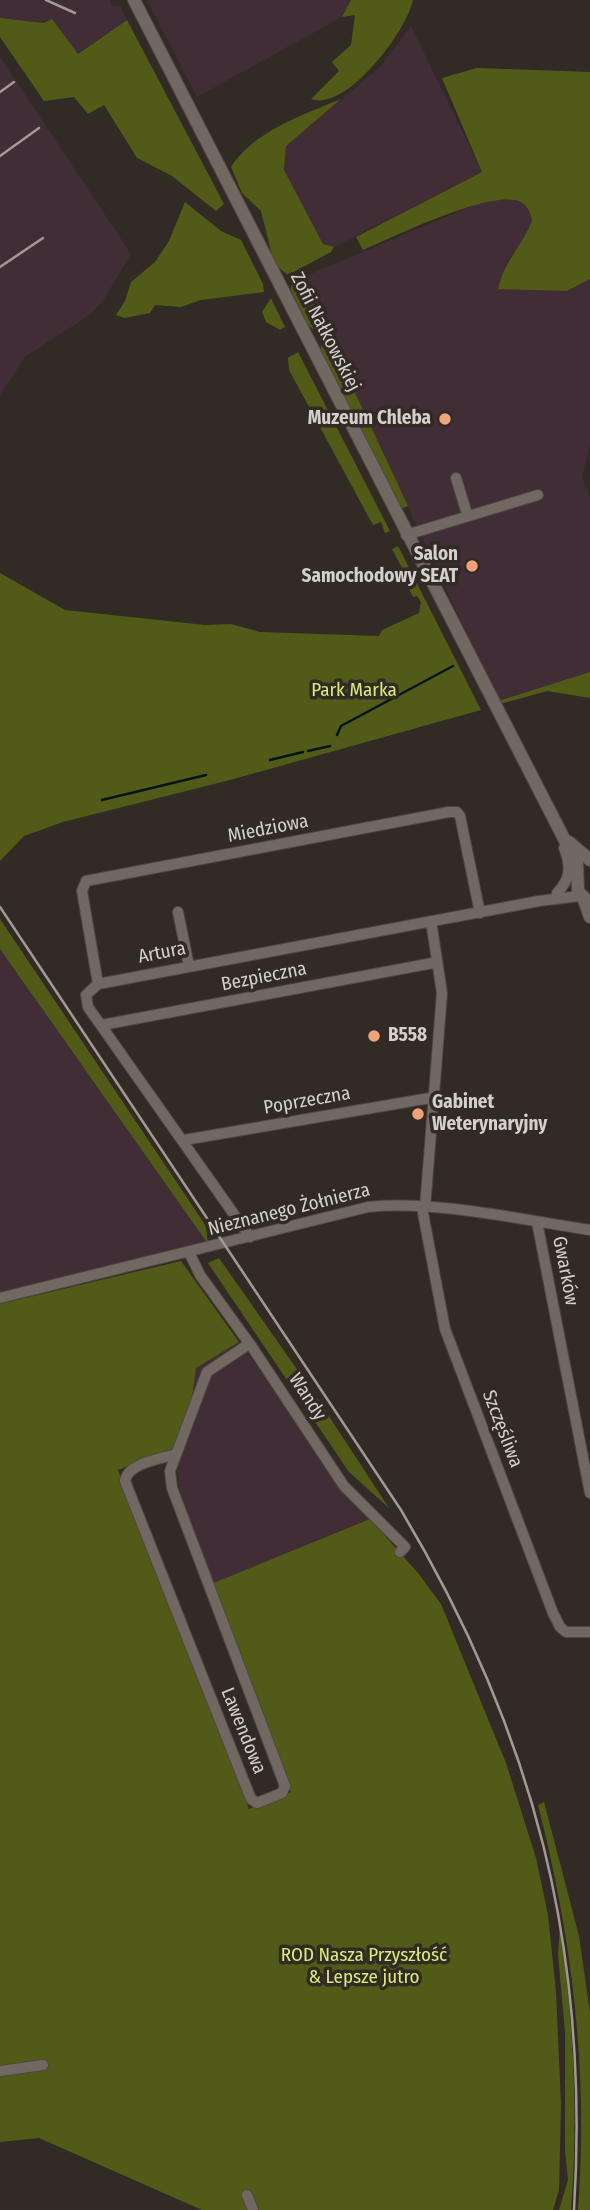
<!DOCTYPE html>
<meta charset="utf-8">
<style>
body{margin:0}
canvas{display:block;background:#322a25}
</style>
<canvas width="590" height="2210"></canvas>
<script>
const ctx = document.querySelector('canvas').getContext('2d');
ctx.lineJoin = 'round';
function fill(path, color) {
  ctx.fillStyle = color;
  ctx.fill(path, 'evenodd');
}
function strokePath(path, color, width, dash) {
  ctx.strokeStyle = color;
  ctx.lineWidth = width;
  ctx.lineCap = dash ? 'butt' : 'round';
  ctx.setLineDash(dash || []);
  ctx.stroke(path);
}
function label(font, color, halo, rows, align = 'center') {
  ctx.font = font + ' "Fira Sans Condensed",sans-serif';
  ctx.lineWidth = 7;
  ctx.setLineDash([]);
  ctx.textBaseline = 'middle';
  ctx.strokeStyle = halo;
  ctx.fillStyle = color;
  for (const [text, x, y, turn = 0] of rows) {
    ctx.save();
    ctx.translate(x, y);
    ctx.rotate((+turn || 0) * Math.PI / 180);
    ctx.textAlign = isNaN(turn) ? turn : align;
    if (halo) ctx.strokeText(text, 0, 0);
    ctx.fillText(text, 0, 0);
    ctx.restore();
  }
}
const industrial = new Path2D(`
 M0,0h110l3,7 7,-1 7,14 -50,34 -25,-34 -8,3 -44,-5z
 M147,0h204l-9,17 -145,80z
 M411,26l71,146 -148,75 -11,-3 -39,-74 2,-24 93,-78z
 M0,57l131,197 -27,45 -13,15 -66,43 -25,38z
 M486,200h32l9,6 5,13 -8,20 -18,24 -7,21 68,7 23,-12v165l-8,33 8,20v175l-92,29 -197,-423z
 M0,949l208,295 -208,48z
 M239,1342l131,177 -159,65 -30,-84 -3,-29 18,-103z`);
const green = new Path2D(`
 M351,0h62c-6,31 -67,112 -102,99l28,-28 -7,-9 19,-17 4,-30 -13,2z
 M0,18l44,5 8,-4 26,35 49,-34 97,184 -8,7 -44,-35 -35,-18 -33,-53 -16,9 -14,-17 -30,4 -44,-64z
 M477,68l113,4v207l-23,12 -69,-2c7,-31 25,-43 34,-69 -2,-7 -4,-14 -11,-18 -29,-14 -127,35 -158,48l-7,-13 126,-65 -40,-94z
 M341,99l-55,47 -2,24 39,74 11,3 -3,5 -43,23 -9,-7 -7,-13 -11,-44 -19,-18 -11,-26c23,-36 72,-52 110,-68z
 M185,202l36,29 20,9 22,44 1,8 -63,8 -20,7 -26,-2 -5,8 -25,5 -9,-3 9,-14 6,-19 24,-20 14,-21z
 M301,278l23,50 -10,2 -6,-5 -17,-35v-5z
 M271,298l14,29 -5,3 -14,-8 -4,-10z
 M329,337l79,169 -7,3 -80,-157v-6z
 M298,352l92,179 -5,2 -4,-11 -8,3 -84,-155 -1,-12z
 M398,546l83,164 -251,70 -167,42 -39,14 -24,25v-288l65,37 140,15 26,-1 29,8 119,4 3,-6 37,-17 2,-11 -4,-6 -4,1 -7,-14 3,-2 -17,-32z
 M590,672v26l-43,-7 -47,13 -2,-3z
 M0,919l206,307 2,18 -208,-295z
 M219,1258l96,137 74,113 -40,-36 -141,-209z
 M181,1261l58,81 -43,26 -5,36 -17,44 -56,22 131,339 42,-17 -80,-208 159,-65 48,54 23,31 65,159 30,95 12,57 8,77 5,113 -2,85 -6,20h-351l-163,-72 -39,4v-838z
 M544,1802l35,134 11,77v197h-12c11,-138 -6,-272 -40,-405z
 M560,1925c13,95 19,189 11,285h-12l9,-30 -3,-30v-118l-7,-78z`);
const stream = new Path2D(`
 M337,735l4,-9 112,-60
 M308,751l22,-5
 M270,760l33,-8
 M102,800l104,-25`);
const minor = new Path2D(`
 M456,478l11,36
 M406,535l132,-40
 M557,893c14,-14 14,-28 7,-45
 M178,912l11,54
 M98,984l-16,-93 4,-10 363,-69h8l3,4 20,97
 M102,1025l331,-62
 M184,1140l252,-43
 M422,1208l23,121 108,284 7,14 6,5h24
 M425,1208l17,-215 -11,-72
 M537,1222l53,271
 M250,1237l-162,-230 -2,-12 12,-11 441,-83 41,-5
 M189,1252l11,23 52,72 92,139 61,61 -5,5
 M0,1298l368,-91c68,-7 155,13 222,23
 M176,1454c-16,5 -48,9 -51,27l126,318 6,4 25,-10 3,-7 -113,-298 -2,-17 37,-99 42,-28
 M0,2071l43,-6
 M247,2195l6,15`);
const tertiary = new Path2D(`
 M134,0l443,864 1,27 12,13
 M569,842l21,18
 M584,900l6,17`);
const rail = new Path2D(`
 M46,0l29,13
 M0,92l14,-10
 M0,156l39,-28
 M0,267l43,-29
 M0,907l401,603c133,223 189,439 173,700`);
const markers = [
 [445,419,7,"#f0a27a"],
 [472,566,7,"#f0a27a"],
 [374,1036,7,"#f0a27a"],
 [418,1114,7,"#f0a27a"]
];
const streetNames = [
 ["Zofii Nałkowskiej",325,332,63],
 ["Miedziowa",268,829,-11],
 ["Artura",162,953,-11],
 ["Bezpieczna",264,977,-11],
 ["Poprzeczna",307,1101,-10],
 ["Nieznanego Żołnierza",289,1210,-14],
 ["Gwarków",565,1271,79],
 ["Wandy",307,1397,57],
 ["Szczęśliwa",502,1429,69],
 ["Lawendowa",243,1731,68]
];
const poiNames = [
 ["Muzeum Chleba",431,419],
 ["Salon",458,555],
 ["Samochodowy SEAT",458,577],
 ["B558",388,1036,"left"],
 ["Gabinet",432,1103,"left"],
 ["Weterynaryjny",432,1125,"left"]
];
const parkNames = [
 ["Park Marka",354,691],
 ["ROD Nasza Przyszłość",364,1956],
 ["& Lepsze jutro",364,1978]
];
fill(industrial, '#402d36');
fill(green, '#515b17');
strokePath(stream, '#051517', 2.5);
strokePath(minor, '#4e4843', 12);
strokePath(tertiary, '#4e4843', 14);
strokePath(minor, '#716862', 10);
strokePath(tertiary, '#716862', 12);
strokePath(rail, '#a09a96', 2.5);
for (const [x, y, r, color] of markers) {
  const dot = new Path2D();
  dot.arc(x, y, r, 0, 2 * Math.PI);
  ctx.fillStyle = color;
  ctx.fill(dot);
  strokePath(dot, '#322a25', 2.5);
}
label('19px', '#d5d0cd', '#322a25', streetNames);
label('bold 19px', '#d5d0cd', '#322a25', poiNames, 'right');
label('19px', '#d8ec78', '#322a25', parkNames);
</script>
